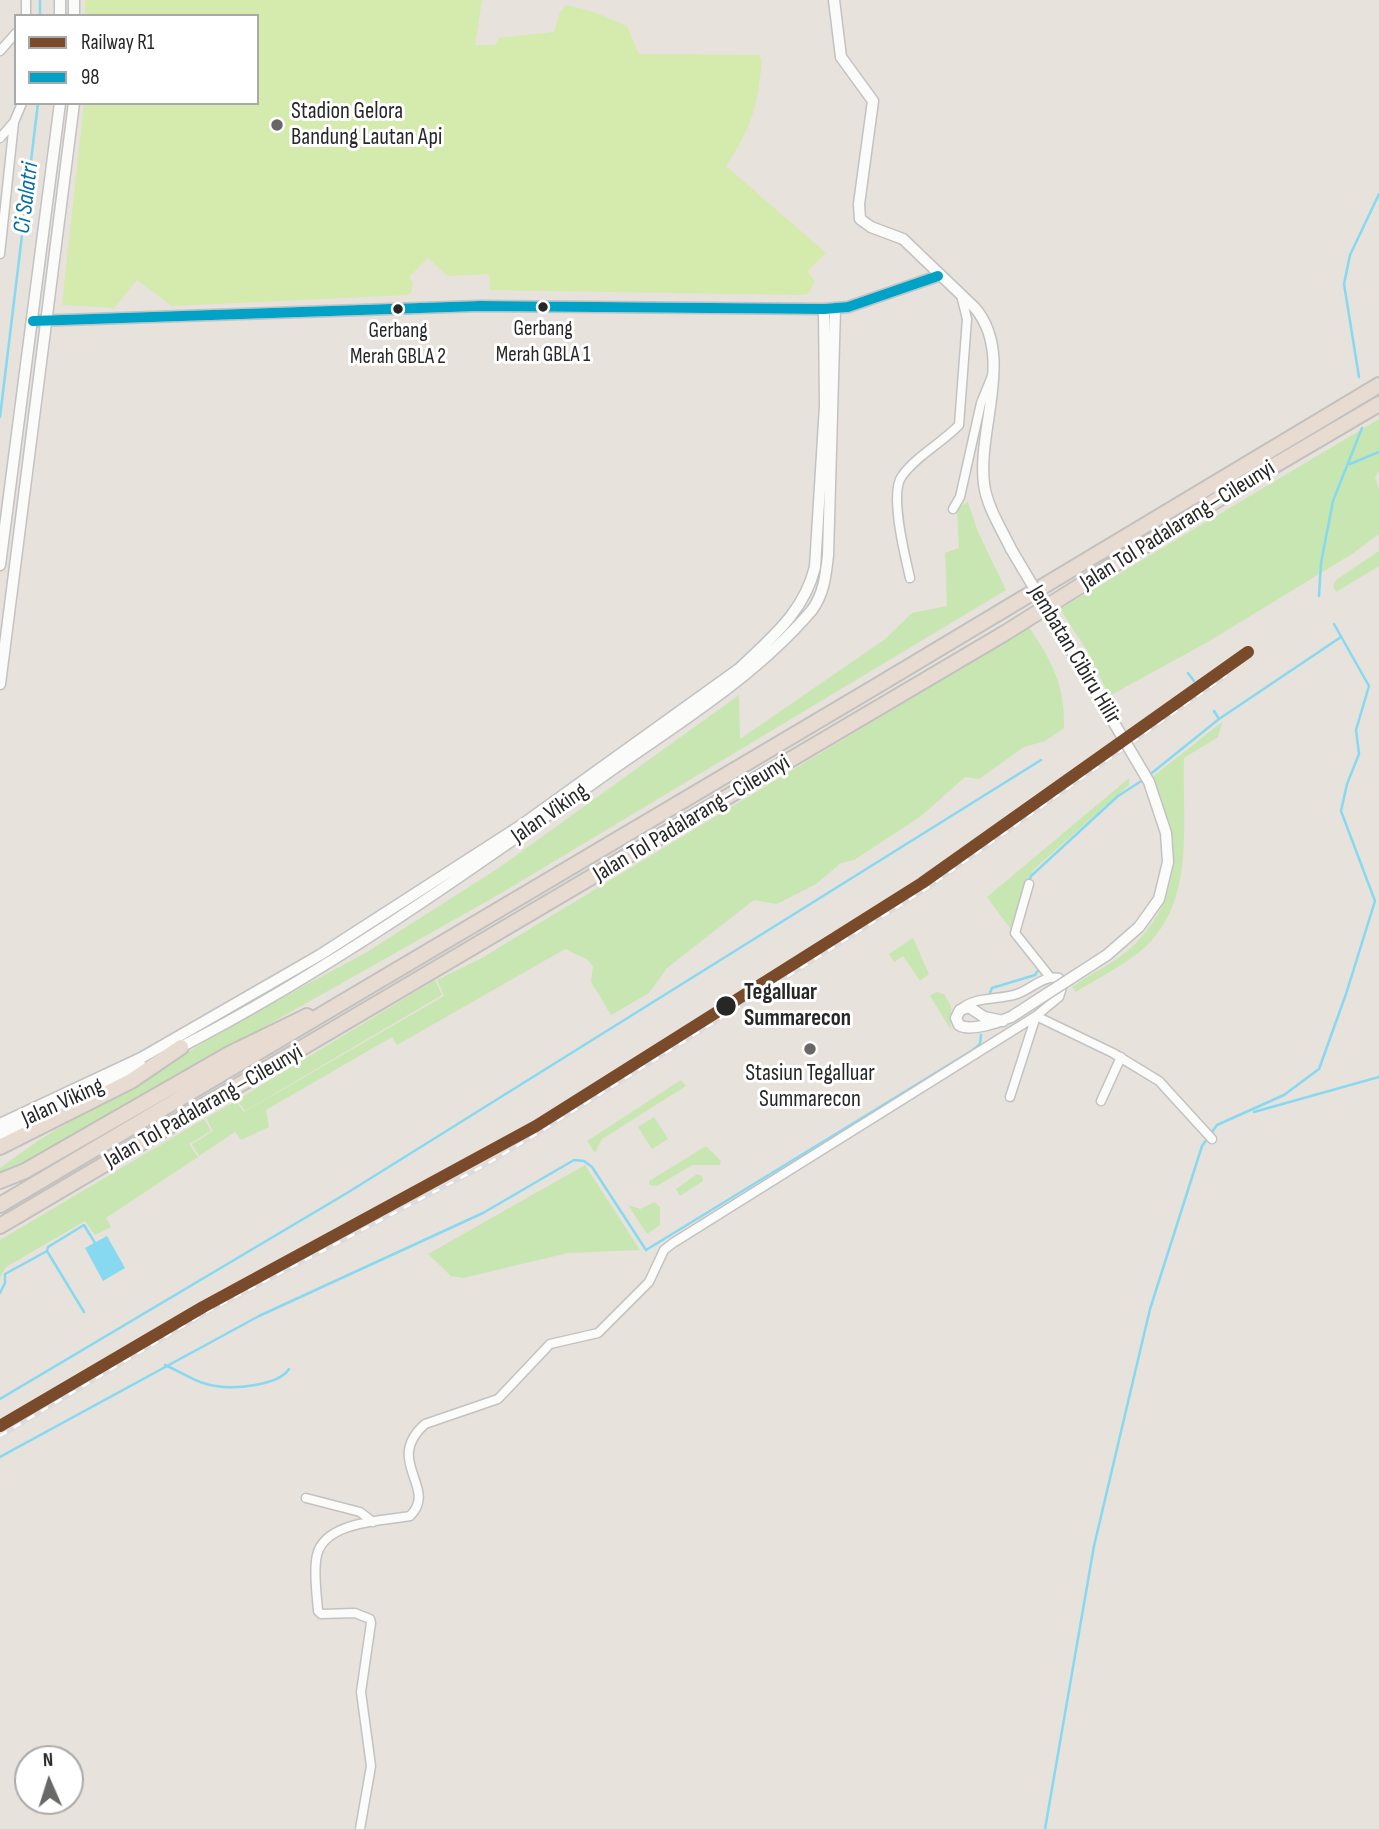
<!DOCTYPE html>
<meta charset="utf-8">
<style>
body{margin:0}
#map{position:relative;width:1379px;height:1829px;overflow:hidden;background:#e7e2dc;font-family:"Sofia Sans Condensed",sans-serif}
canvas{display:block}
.legend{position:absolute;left:14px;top:14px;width:245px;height:91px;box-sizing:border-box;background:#fff;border:2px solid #a9a9a9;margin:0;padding:9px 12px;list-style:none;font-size:21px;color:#272727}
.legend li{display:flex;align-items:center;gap:14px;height:35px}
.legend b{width:35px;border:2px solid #a9a9a9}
.north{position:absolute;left:14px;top:1745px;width:70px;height:70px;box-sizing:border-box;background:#fff;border:2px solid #a9a9a9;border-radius:50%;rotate:357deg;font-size:19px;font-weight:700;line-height:28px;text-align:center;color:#272727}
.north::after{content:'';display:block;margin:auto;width:24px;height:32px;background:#6a6866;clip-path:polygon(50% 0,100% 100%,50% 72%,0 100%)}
</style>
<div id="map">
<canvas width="1379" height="1829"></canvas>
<ul class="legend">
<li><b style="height:9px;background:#7a4b2a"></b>Railway R1</li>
<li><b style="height:9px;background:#02a2c6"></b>98</li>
</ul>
<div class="north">N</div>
</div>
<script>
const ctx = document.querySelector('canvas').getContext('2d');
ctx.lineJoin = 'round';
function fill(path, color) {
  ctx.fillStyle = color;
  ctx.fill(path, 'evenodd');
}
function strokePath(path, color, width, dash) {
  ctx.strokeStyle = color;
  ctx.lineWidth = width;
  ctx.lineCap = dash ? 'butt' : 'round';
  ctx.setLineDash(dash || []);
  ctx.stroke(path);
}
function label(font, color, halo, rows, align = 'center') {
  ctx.font = font + ' "Sofia Sans Condensed",sans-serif';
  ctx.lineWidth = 6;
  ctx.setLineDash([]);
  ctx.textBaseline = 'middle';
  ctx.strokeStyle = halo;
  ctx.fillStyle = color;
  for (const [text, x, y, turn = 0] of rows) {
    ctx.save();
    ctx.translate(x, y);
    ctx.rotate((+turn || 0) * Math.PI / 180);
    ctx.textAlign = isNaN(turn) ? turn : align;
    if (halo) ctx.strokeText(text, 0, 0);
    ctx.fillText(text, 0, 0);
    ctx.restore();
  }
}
const green = new Path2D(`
 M1379,419v52l-4,6 4,13v44l-27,20 -146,89 -97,53 -21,-44 -28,-43z
 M968,502l10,30 28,58 -508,305 -498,281v-8l39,-28 213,-126 115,-62 133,-85 239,-172 1,44 144,-99 28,-27 35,-7 -2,-53 14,-5 -2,-40z
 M1379,551v15l-43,26 -3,-6 3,-6z
 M1029,627c23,35 36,57 35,101l-19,13 -21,6 -45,32 -14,-2 -45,40 -66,43 -13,3 -25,21 -39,20 -23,-4 -87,68 -18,25 -38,22 -20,-33 2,-15 -5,-7 -23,-11 -168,96 -5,-8 -126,73 3,17 -28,13 -6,-8 -36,24 -7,-12 21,-13 -7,-13 30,-17 8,11 200,-116 -7,-16 43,-21z
 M1222,722l-4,15 -34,21c-2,58 11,135 -32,182 -20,22 -51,36 -76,52l-4,-5c20,-14 46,-26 63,-43 50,-51 45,-107 16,-166z
 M1129,778v7l-96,85 -21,61 -25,-34z
 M913,938l16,36 -9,7 -17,-25 -9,6 -5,-8z
 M435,980l7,15 -197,116 -8,-11z
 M936,992l8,2 7,12v24l-21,-34z
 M681,1080l5,6 -84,53 -7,14 -8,-12z
 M654,1117l14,22 -16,10 -14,-22z
 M204,1119l7,12 -22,13 9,13 -92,61 5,9 -16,8 -10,-14 -79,46 -6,11v-38z
 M706,1146l15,15 -1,4h-28l-35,21 -8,-1v-4z
 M585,1165l55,85 -72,3 -105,25 -12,-2 -23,-22z
 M697,1174l5,2 1,5 -23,15 -4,-7z
 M655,1202l5,5v18l-13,9 -19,-29 12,4z`);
const pitch = new Path2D(`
 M85,0h397l-7,45h20l4,-7 55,-6 6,-20 6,-7 28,7 33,14 12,28 120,1 3,6c-5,46 -10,66 -36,105l100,87 -18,18 7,11 -7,12 -9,1 -309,-5 -1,-16 -41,2 -20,-18 -19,19 4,6 -2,10 -4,2 -235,11 -35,-26 -23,28 -52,-3 22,-202h173v-87h-172z`);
const water = new Path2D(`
 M107,1236l18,32 -22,13 -18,-33z`);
const stream = new Path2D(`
 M40,16v-16
 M1359,377l-15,-93 6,-29 29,-61
 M0,417l38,-314
 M1350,464l29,-12
 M1319,596l2,-33 12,-62 29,-73
 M1188,673l6,8
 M1214,711l5,8
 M1148,776l71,-57 122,-82
 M1029,882l2,-6 87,-80 25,-16
 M990,993l2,-5 43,-13 4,-6
 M1254,1112l125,-35
 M47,1251l1,-4 36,-22 11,18
 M0,1293l5,-10v-9l42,-23 37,61
 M165,1365c16,7 33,19 51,21 18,3 62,0 73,-17
 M0,1399l347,-206 694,-433
 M0,1457l259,-141 224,-103 91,-53 10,1 8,6 54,83 327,-200 7,-6 1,-9
 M1045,1829l49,-283 56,-237 52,-163 15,-21 67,-30 35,-26 27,-75 29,-93 -34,-90 6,-27 12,-30 -3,-24 13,-44 -35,-62`);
const minor = new Path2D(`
 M26,16v-16
 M0,51l16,-18
 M0,138l14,-16
 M0,254l14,-132 8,-19
 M953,509l7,-12 21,-94 11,-27
 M910,578c-5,-22 -21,-85 -8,-102 14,-20 40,-33 57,-51l8,-106 -6,-24
 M1029,884l-14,49 35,44
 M1010,1097l26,-81 77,37 46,28 53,58
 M1101,1101l20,-44
 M306,1498l54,14 13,10
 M360,1829l11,-63 -10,-74 10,-69 -1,-4 -15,-6 -34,1 -3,-3c-1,-16 -5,-40 -1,-56 8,-34 66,-34 93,-39 29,-28 -27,-55 15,-92l73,-25 52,-55 48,-11 51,-51 15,-32 9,-7 363,-227 23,-19 4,-13 -4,-6c-15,-3 -28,11 -42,16 -17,6 -40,2 -55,14`);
const tertiary = new Path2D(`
 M60,0v16
 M834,0l7,57 32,44 -14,103 1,15 11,8 32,12 72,69c40,47 2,121 9,176 3,23 17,44 27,65
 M74,16v-16
 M33,321l447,-15 344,3 24,-2 90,-31
 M0,565l60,-462
 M0,684l74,-581
 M1003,1021l-19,-4 -15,-10 -9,3 -4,8 3,7c11,7 40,-3 52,-8
 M175,1050c152,-78 295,-179 434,-278 70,-49 147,-96 203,-162 12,-16 14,-36 16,-55l7,-247
 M0,1124l141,-66 179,-103 200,-129 220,-158c32,-31 64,-56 75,-101l10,-161 -1,-97
 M0,1134l143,-67`);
const motorway = new Path2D(`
 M0,1147l131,-66 50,-34
 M0,1181l25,-10 204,-117 78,-38
 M0,1205l880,-521 499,-299
 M0,1226l1005,-593 231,-145 143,-84`);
const rail = new Path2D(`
 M1213,676l35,-24
 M0,1436l207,-124 280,-148 53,-32 386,-243 301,-214`);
const tertiaryBridge = new Path2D(`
 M1011,1017l96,-62 32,-28 20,-28 9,-37 -2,-29 -17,-51 -138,-233`);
const bus1 = new Path2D(`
 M33,321l447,-15 344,3 24,-2 90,-31`);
const rail1 = new Path2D(`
 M0,1426l203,-119 333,-181 386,-243 326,-231`);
const markers = [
 [277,125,7,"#6a6866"],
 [543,307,6,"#272727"],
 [398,309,6,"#272727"],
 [726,1006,11,"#272727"],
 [810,1049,7,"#6a6866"]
];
const busNames = [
 ["Gerbang",543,330],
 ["Merah GBLA 1",543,356],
 ["Gerbang",398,332],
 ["Merah GBLA 2",398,358]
];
const poiNames = [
 ["Stadion Gelora",291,112],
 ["Bandung Lautan Api",291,138],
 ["Stasiun Tegalluar",810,1074,"center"],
 ["Summarecon",810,1100,"center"]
];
const streetNames = [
 ["Jalan Tol Padalarang–Cileunyi",1178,526,-32],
 ["Jembatan Cibiru Hilir",1074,655,59],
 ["Jalan Viking",550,814,-35],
 ["Jalan Tol Padalarang–Cileunyi",692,819,-31],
 ["Jalan Viking",63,1103,-24],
 ["Jalan Tol Padalarang–Cileunyi",204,1107,-30]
];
const stopNames = [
 ["Tegalluar",744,993],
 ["Summarecon",744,1019]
];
const waterNames = [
 ["Ci Salatri",27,198,-83]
];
fill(green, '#c8e6b1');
fill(pitch, '#d5eaad');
fill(water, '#87d9f1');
strokePath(stream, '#87d9f1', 2.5);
strokePath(minor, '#c3c2c3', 11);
strokePath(tertiary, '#c3c2c3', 13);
strokePath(motorway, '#c3c1bf', 18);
strokePath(minor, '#fbfbfa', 8);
strokePath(tertiary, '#fbfbfa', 10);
strokePath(motorway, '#e8dbd2', 14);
strokePath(rail, '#dcdcde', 5);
strokePath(rail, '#fff', 2.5, [8]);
strokePath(tertiaryBridge, '#c3c2c3', 13, []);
strokePath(tertiaryBridge, '#fbfbfa', 10);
strokePath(bus1, '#02a2c6', 10);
strokePath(rail1, '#7a4b2a', 12);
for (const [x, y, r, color] of markers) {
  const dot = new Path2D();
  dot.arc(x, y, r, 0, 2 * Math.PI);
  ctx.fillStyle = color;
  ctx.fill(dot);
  strokePath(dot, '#fff', 2.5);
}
label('21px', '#272727', '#fff', busNames);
label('23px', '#272727', '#fff', poiNames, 'left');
label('23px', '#272727', '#fff', streetNames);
label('bold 23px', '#272727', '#fff', stopNames, 'left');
label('italic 24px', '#016fa2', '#fff', waterNames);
</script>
